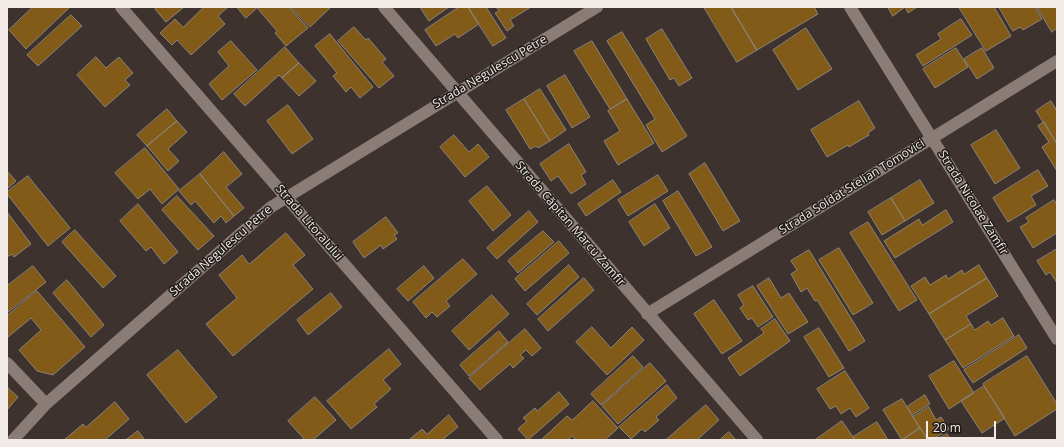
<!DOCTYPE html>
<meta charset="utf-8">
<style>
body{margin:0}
#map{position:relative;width:1064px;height:447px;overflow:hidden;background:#3d322e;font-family:"Open Sans",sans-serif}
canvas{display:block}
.frame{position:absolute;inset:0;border:8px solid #f1eae7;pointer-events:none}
.scale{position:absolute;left:926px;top:421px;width:70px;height:18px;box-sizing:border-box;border:2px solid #f1eae7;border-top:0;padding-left:5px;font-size:12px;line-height:14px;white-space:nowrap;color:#f1eae7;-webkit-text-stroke:3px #201b19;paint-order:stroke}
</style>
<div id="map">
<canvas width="1064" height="447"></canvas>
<div class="frame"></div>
<div class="scale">20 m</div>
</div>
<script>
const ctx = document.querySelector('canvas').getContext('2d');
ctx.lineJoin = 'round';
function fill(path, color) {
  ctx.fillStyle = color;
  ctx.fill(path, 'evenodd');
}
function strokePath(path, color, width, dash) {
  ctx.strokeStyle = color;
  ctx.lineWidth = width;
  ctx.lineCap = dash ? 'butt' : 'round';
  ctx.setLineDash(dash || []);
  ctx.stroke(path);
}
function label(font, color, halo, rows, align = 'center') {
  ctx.font = font + ' "Open Sans",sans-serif';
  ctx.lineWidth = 3;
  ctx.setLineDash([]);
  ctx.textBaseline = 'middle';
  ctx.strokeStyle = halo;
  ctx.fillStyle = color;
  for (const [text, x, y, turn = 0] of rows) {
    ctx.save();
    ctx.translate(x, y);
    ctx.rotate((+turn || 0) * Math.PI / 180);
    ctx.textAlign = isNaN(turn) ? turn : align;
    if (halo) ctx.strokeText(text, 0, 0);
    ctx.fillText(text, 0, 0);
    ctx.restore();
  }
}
const building = new Path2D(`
 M33,7h37l-44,42 -17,-19z
 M157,7h27l-18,15 -11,-13z
 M204,7h24l-10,9 7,8 -34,31 -14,-15 -5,5 -12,-12 15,-14 8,8z
 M237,7h21l-12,11z
 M260,7h29l19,21 -22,18 -11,-13 2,-2 -19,-22z
 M291,7h40l-21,20z
 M423,7h26l-20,14 -8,-12z
 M459,7h9l11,17 -21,14 -3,-4 -19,12 -11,-16z
 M468,7h18l20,31 -13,8z
 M496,7h35l-21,13 4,6 -7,5 -12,-18 4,-2z
 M704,7h27l26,43 -20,12z
 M731,7h83l4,7 -61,36z
 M888,7h29l-9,6 -3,-6 -12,9z
 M959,7h35l17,29 -25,15z
 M999,7h36l7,12 -19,11 -3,-3 -7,4z
 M1037,7h20v21l-5,4z
 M71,15l11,11 -44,40 -11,-11z
 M961,19l11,16 -49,31 -7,-11 25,-16 -3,-5z
 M354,27l12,13 2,-2 18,21 -4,3 12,14 -15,12 -41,-47z
 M806,28l26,41 -34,21 -25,-40z
 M662,29l30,49 -13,8 -5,-8 -4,2 -24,-41z
 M622,32l65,104 -25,16 -16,-27 9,-6 -48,-78z
 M330,34l43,53 -13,11 -9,-11 -5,5 -13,-16 4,-3 -22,-27z
 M231,41l26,29 -35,30 -13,-16 20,-18 -11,-14z
 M592,41l35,58 -17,10 -36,-58z
 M285,47l14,16 -17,15 -3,-3 -34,31 -11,-12z
 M956,48l12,19 -33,21 -12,-19z
 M982,48l12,20 -17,11 -13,-20z
 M96,57l10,11 13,-11 14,16 -8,7 5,5 -25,22 -28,-32z
 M299,63l17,18 -17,15 -17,-18z
 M565,75l25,42 -18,11 -25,-42z
 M540,89l26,41 -16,11 -26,-42z
 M524,99l26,42 -12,7 -2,-2 -6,3 -24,-39z
 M627,99l27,44 -36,22 -14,-24 16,-10 -12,-20z
 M859,101l16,27 -7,5 1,2 -20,12 -1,-2 -21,12 -16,-27z
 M1051,101l6,10v33l-21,-33z
 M288,105l25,34 -21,15 -25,-33z
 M167,109l10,12 -30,25 -10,-11z
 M177,121l10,11 -19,17 11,12 -11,10 -21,-25z
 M1044,122l13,22v27l-15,-24 7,-5 -11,-16z
 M996,130l24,38 -25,16 -24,-39z
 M454,135l15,17 9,-8 11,13 -24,20 -25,-30z
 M569,144l17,28 -5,3 5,9 -15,10 -13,-18 -7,5 -11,-17z
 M145,148l34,41 -17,15 -12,-15 -12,10 -23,-26z
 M224,152l18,22 -16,13 18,21 -10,8 -34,-42z
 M705,163l35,58 -17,10 -34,-57z
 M1038,170l10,16 -17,10 5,9 -28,17 -15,-24z
 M7,171l9,10 -9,8z
 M200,174l34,42 -8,7 -5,-7 -7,7 -19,-22 -4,4 -12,-14z
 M658,175l10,16 -40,25 -10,-16z
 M28,176l42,52 -22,18 -41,-52v-2z
 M613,180l8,12 -35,24 -8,-12z
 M920,180l14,23 -29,18 -14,-23z
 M487,186l24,29 -18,16 -24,-30z
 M678,191l34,56 -16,9 -33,-55z
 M177,196l37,40 -16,14 -36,-40z
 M891,198l14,23 -23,14 -14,-23z
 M1054,200l3,5v28l-24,15 -13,-21 9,-5 -3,-4z
 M138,204l40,48 -14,12 -13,-17 -5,4 -26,-30z
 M655,204l15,24 -26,18 -15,-24z
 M946,210l7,12 -58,36 -11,-17 35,-22 3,6z
 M529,211l9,11 -41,37 -10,-11z
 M7,212l24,32 -17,13 -2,-3 -5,3z
 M386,217l12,16 -4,2 3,4 -14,10 -2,-4 -17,13 -11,-16z
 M868,222l49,78 -18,11 -49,-78z
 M75,230l41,46 -13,12 -41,-46z
 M543,231l11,11 -36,31 -10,-12z
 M286,233l19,22 -12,10 20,24 -80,67 -27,-32 31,-26 -18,-23 23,-20 7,9z
 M559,241l10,12 -44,38 -10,-12z
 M839,248l34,55 -20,12 -34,-55z
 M1057,249v34l-7,-11 -4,3 -9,-14z
 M809,250l56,91 -16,10 -32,-51 -2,1 -8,-13 -6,4 -10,-18 6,-4 -6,-9z
 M463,259l14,15 -31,27 4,5 -13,11 -5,-5 -6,6 -13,-16z
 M569,265l10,12 -42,38 -10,-11z
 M979,265l8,13 -58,36 -18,-28 14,-9 5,8 16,-10 2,4 14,-9 2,4z
 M33,266l13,16 -39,31v-27z
 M424,266l10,12 -26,23 -11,-12z
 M584,278l10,12 -46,41 -10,-12z
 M769,278l12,20 8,-5 19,29 -20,12 -31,-48z
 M987,278l11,18 -32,20 5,8 -26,16 -16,-26z
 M67,280l37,45 -13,12 -38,-44z
 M753,286l20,31 -15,10 -6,-9 -4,2 -8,-12 4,-3 -6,-10z
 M37,291l48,56 -32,28 -16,-4 -18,-21 22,-20 -10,-12 -23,19 -1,-1v-20z
 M331,293l11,14 -34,28 -11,-15z
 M492,295l17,19 -40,36 -17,-19z
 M714,300l28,41 -20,13 -28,-40z
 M1003,318l11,18 -51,32 -18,-28 26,-16 4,6 13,-9 3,4z
 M775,319l15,22 -50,35 -12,-18 36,-25 -3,-4z
 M592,327l19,21 21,-21 12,13 -37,35 -31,-33z
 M819,328l25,40 -15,9 -25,-40z
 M525,329l16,19 -9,8 -6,-6 -6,5 4,3 -11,10 -3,-4 -30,26 -11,-12z
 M499,331l9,11 -39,34 -9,-11z
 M1019,335l8,13 -54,35 -9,-13z
 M389,349l12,15 -18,16 8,9 -17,15 3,3 -26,22 -24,-28z
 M178,350l39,47 -31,26 -39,-48z
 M633,356l10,11 -42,38 -10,-11z
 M1027,356l30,48v5l-42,27 -32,-52z
 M954,361l20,32 -25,16 -20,-33z
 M650,363l16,18 -48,43 -16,-18z
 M845,371l24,37 -13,9 -6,-9 -9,6 -5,-8 -6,3 -13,-20z
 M667,385l10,13 -21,19 3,3 -14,12 -3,-3 -11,10 -12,-12z
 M984,386l21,32 -23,15 -21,-32z
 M7,387l11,10 -11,13z
 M559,392l10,12 -41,36 -10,-11 9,-8 -4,-3 12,-10 2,3z
 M925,395l5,9 -18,11 -5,-8z
 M315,397l21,23 -23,20h-8l-17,-19z
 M902,399l18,29 -18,12 -19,-30z
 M593,401l25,27 -13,12h-29l-4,-4 -5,4h-26l26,-24 5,4z
 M115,402l14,17 -24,21h-41l19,-16 3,3z
 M706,405l13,15 -22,20h-31z
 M929,407l7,13 5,-3 8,12 -17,11h-4l-15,-23z
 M449,415l9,12 -16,13h-33l13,-11 5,5z
 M842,421l13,19h-40z
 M877,422l11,18h-33l-2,-3z
 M920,428l8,12h-26z
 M138,431l7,9h-19z
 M729,432l7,8h-16z
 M947,434l4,6h-13v-1z`);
const minor = new Path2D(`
 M121,7l376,433
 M384,7l373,433
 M850,7l207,332
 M647,314l410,-253
 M7,363l39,41
 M13,440l33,-36 225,-197 326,-200`);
const streetNames = [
 ["Strada Negulescu Petre",490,72,-31],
 ["Strada Soldat Stelian Tomovici",852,187,-32],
 ["Strada Nicolae Zamfir",973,203,58],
 ["Strada Litoralului",309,223,49],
 ["Strada Căpitan Marcu Zamfir",570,224,49],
 ["Strada Negulescu Petre",221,251,-41]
];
fill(building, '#835b18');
strokePath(building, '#8a8379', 1);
strokePath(minor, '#8a7d78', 12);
label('12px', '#f1eae7', '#201b19', streetNames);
</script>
